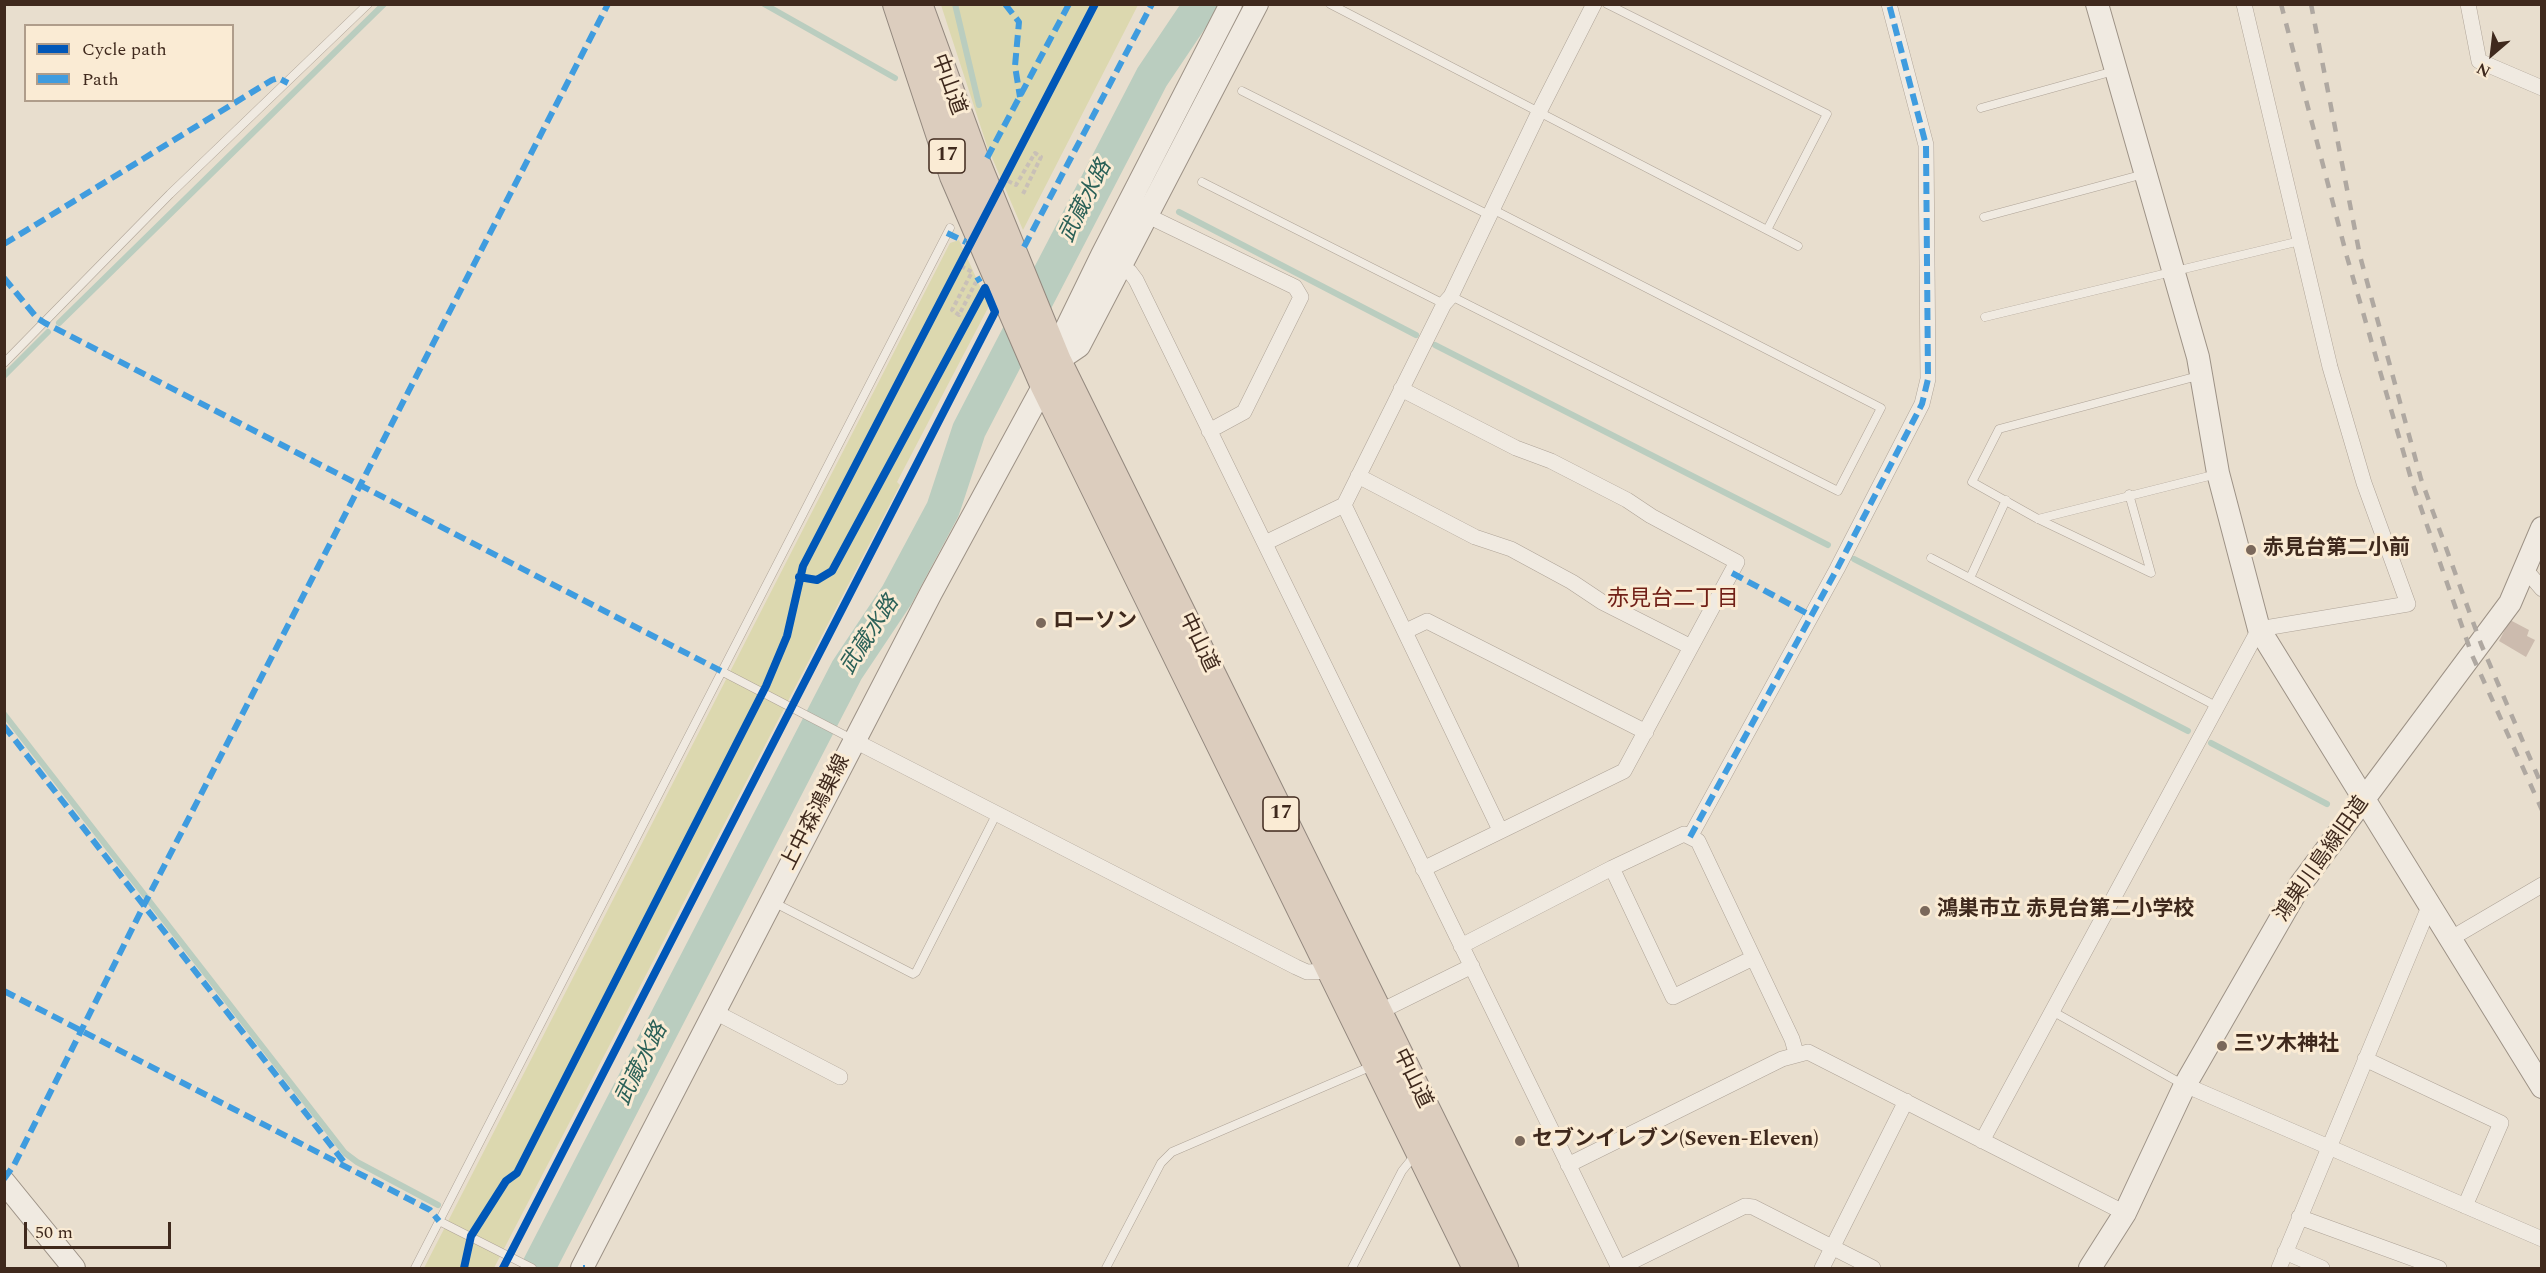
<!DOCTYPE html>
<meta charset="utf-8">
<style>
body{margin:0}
#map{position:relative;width:2546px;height:1273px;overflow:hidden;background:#e8dece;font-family:Spectral,serif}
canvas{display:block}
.frame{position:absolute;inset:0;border:6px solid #3f291d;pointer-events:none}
.legend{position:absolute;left:24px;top:24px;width:210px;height:78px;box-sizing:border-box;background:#faebd4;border:2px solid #af9d8b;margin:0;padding:8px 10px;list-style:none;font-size:18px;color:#3f291d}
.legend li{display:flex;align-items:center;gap:12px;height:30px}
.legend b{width:30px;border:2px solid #af9d8b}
.north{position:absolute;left:2462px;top:24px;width:60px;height:60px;-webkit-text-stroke:4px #faebd4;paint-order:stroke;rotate:208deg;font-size:16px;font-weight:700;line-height:24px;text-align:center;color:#3f291d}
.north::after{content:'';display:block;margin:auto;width:21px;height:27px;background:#3f291d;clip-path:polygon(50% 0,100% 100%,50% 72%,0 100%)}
.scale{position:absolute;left:24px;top:1222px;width:147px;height:27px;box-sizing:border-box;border:3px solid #3f291d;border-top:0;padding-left:8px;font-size:18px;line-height:21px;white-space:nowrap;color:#3f291d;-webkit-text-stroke:4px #faebd4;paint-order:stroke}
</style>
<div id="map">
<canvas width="2546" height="1273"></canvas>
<div class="frame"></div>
<ul class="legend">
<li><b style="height:8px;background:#0057b8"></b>Cycle path</li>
<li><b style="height:8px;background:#3f9cdf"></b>Path</li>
</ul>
<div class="north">N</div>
<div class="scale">50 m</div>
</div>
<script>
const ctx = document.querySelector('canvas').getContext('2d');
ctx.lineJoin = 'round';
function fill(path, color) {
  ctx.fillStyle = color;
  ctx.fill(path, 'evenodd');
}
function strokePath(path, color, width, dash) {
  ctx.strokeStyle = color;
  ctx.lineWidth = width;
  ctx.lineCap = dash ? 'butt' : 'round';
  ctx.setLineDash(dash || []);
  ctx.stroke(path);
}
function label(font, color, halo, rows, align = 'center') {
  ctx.font = font + ' Spectral,"Noto Sans JP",serif';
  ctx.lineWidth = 6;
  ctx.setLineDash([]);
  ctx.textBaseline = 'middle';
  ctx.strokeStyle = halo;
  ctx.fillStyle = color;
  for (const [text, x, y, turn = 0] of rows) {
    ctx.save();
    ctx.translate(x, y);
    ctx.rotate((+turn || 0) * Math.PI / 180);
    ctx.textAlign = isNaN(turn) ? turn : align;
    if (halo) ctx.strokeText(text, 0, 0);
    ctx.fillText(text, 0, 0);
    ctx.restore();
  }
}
const green = new Path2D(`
 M941,5h197l-115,225 -36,-84z
 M959,240l30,66 -92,176 3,3 -406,783h-70l526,-1025z`);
const stream = new Path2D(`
 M764,4l131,74
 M955,4l24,101
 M1179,212l237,123
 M59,323l325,-319
 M1435,345l393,200
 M4,376l44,-44
 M1854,559l334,172
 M4,714l341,439 12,9 81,43
 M2211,743l116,61`);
const river = new Path2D(`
 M538,1268l309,-598 50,-75 46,-86 26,-79 183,-353 49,-73`);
const building = new Path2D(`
 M2510,620l19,10 -2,6 8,4 -9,17 -27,-16z`);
const path = new Path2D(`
 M1008,181l8,4 19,-32 6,4 -18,37
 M961,266l11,6 -20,38 7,5 17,-33`);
const lane = new Path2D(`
 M1330,4l468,242
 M1607,4l220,110 -60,116
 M1242,91l249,125
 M1981,108l133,-37
 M1202,182l242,122
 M1984,217l160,-43
 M1451,296l387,195 43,-83 -387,-198
 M1985,317l315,-76
 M4,363l166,-169 198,-190
 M2129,494l22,79 -113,-54 -66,-37 27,-53 199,-53
 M2038,519l179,-45
 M1931,558l287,149
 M1970,578l36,-78
 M721,671l133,69
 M773,902l140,72 3,-2 81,-159
 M2052,1011l132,74
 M439,1221l93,47
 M415,1268l535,-1040
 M1106,1268l55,-105 11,-11 200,-86
 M1352,1268l50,-97 13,-16`);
const street = new Path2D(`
 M2468,4l11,57 63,27
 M1146,215l149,72 6,10 -57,115 -35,19
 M1113,261l17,11 6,8 483,988
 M1401,389l115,59 35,13 76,39 24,16 86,46 -113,209 -201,98
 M1358,476l117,61 36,12 61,33 30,20 89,45
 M1344,505l156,325
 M1265,543l79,-38 100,-201 7,-8 88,-184 55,-108
 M2525,569l17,20
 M1406,631l21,-10 219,111
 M855,741l441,226 11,5 24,-1
 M1690,837l147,-268 85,-165 6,-25 -2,-234 -37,-141
 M1612,868l61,129 80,-39
 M2450,939l92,-54
 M1461,946l151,-78 72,-34 14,7 94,198 4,14
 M715,1012l125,65
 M1379,1012l93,-46
 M2365,1059l136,64 -36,83
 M2185,1085l357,154
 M1982,1141l277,-512 149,-25 -44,-121 -34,-116 -86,-363
 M1568,1165l214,-106 26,-7 317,161
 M2299,1217l140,51
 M2285,1252l37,16
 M1619,1268l126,-62 8,1 120,61
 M1822,1268l84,-167
 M2279,1268l150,-361`);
const secondary = new Path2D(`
 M2097,4l101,353 20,116 41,156 283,458
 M1057,361l22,-15 178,-342
 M4,1182l70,86
 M582,1268l349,-675 126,-232 9,-32 36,-74 129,-251
 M2090,1268l35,-55 60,-128 115,-200 210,-282 32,-75`);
const highway = new Path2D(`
 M897,4l57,172 90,208 433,884
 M918,4l57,156 82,201 447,907`);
const rail = new Path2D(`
 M2281,4l66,253 65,225 60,173 70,155
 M2311,4l49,252 61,223 60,165 61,142`);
const quiet = new Path2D(`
 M1005,4l14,18 -4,44 5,31
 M987,158l82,-154
 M947,233l19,9
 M4,244l268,-164 6,-2 10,5
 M1024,247l128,-243
 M4,278l33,40 8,5 676,348
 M976,281l5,-3
 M1732,573l78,42
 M4,726l343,440
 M1690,837l147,-268 85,-165 6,-25 -2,-234 -37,-141
 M4,991l426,219 9,11
 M4,1179l10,-14 130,-260 464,-901
 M583,1268h2`);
const cycleway = new Path2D(`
 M464,1268l7,-32 35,-55 11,-8 249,-487 21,-50 16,-70 292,-562
 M503,1268l492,-956 -10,-24 -153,283 -15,9 -18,-3`);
const markers = [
 [2251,550,6,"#7a685b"],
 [1041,623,6,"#7a685b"],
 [1925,911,6,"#7a685b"],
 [2222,1046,6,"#7a685b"],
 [1520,1141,6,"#7a685b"]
];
const shields = [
 [947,156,36],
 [1281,814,36]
];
const shieldNames = [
 ["17",947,156],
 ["17",1281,814]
];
const streetNames = [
 ["中山道",947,85,70],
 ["中山道",1197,643,64],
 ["上中森鴻巣線",817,813,-63],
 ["鴻巣川島線旧道",2323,860,-55],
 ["中山道",1411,1079,64]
];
const poiNames = [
 ["赤見台第二小前",2263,550],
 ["ローソン",1053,623],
 ["鴻巣市立 赤見台第二小学校",1937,911],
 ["三ツ木神社",2234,1046],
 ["セブンイレブン(Seven-Eleven)",1532,1141]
];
const waterNames = [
 ["武蔵水路",1087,202,-63],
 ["武蔵水路",871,636,-57],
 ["武蔵水路",643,1065,-63]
];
const neighbourhoodNames = [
 ["赤見台二丁目",1673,601]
];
fill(green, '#dcd8af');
strokePath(stream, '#bacdbf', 6);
strokePath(river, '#bacdbf', 34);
fill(building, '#ccbbae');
strokePath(lane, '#aea397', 9);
strokePath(street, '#aea397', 16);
strokePath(secondary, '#9d9286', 24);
strokePath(highway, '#93887e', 30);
strokePath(path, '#c9c0b7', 4, [4.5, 3]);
strokePath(lane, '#f0eae1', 8);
strokePath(street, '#f0eae1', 15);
strokePath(secondary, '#f0eae1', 22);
strokePath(highway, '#dccdbe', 28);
strokePath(rail, '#afa8a1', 4.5, [10, 10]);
strokePath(quiet, '#3f9cdf', 6, [12, 6]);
strokePath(cycleway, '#0057b8', 8);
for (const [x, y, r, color] of markers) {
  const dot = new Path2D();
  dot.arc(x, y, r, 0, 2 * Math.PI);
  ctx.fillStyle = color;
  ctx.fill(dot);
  strokePath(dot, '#faebd4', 2);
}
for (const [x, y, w] of shields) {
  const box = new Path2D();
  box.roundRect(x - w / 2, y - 17, w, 34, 4.5);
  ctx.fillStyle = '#faebd4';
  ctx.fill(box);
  strokePath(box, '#3f291d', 1.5);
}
label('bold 20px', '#3f291d', null, shieldNames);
label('21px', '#3f291d', '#faebd4', streetNames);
label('bold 21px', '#3f291d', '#faebd4', poiNames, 'left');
label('italic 22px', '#2a6057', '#faebd4', waterNames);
label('22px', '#712017', '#faebd4', neighbourhoodNames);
</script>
